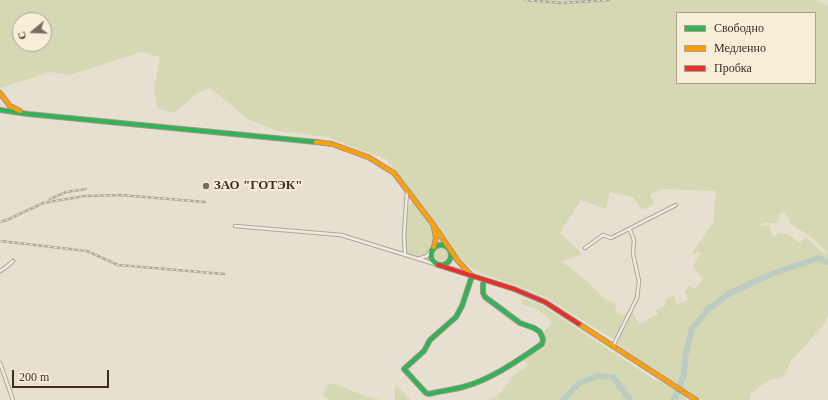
<!DOCTYPE html>
<meta charset="utf-8">
<style>
body{margin:0}
#map{position:relative;width:828px;height:400px;overflow:hidden;background:#e7e0d1;font-family:"Times New Roman",serif}
canvas{display:block}
.legend{position:absolute;left:676px;top:12px;width:140px;height:72px;box-sizing:border-box;background:#f7eed8;border:1px solid #ada18e;margin:0;padding:5px 7px;list-style:none;font-size:12px;color:#3d2e20}
.legend li{display:flex;align-items:center;gap:8px;height:20px}
.legend b{width:20px;border:1px solid #ada18e}
.north{position:absolute;left:12px;top:12px;width:40px;height:40px;box-sizing:border-box;background:#f7eed8;border:1px solid #ada18e;border-radius:50%;rotate:251deg;font-size:11px;font-weight:700;line-height:16px;text-align:center;color:#3d2e20}
.north::after{content:'';display:block;margin:auto;width:14px;height:18px;background:#786c5e;clip-path:polygon(50% 0,100% 100%,50% 72%,0 100%)}
.scale{position:absolute;left:12px;top:370px;width:97px;height:18px;box-sizing:border-box;border:2px solid #3d2e20;border-top:0;padding-left:5px;font-size:12px;line-height:14px;white-space:nowrap;color:#3d2e20;-webkit-text-stroke:3px #f7eed8;paint-order:stroke}
</style>
<div id="map">
<canvas width="828" height="400"></canvas>
<ul class="legend">
<li><b style="height:5px;background:#30b455"></b>Свободно</li>
<li><b style="height:5px;background:#ff9f0a"></b>Медленно</li>
<li><b style="height:5px;background:#e5322d"></b>Пробка</li>
</ul>
<div class="north">С</div>
<div class="scale">200 m</div>
</div>
<script>
const ctx = document.querySelector('canvas').getContext('2d');
ctx.lineJoin = 'round';
function fill(path, color) {
  ctx.fillStyle = color;
  ctx.fill(path, 'evenodd');
}
function strokePath(path, color, width, dash) {
  ctx.strokeStyle = color;
  ctx.lineWidth = width;
  ctx.lineCap = dash ? 'butt' : 'round';
  ctx.setLineDash(dash || []);
  ctx.stroke(path);
}
function label(font, color, halo, rows, align = 'center') {
  ctx.font = font + ' "Times New Roman",serif';
  ctx.lineWidth = 4;
  ctx.setLineDash([]);
  ctx.textBaseline = 'middle';
  ctx.strokeStyle = halo;
  ctx.fillStyle = color;
  for (const [text, x, y, turn = 0] of rows) {
    ctx.save();
    ctx.translate(x, y);
    ctx.rotate((+turn || 0) * Math.PI / 180);
    ctx.textAlign = isNaN(turn) ? turn : align;
    if (halo) ctx.strokeText(text, 0, 0);
    ctx.fillText(text, 0, 0);
    ctx.restore();
  }
}
const green = new Path2D(`
 M0,0h816l12,6v310l-4,8 -33,37 -7,14 -4,3 -11,2 -19,14v6h-49l-84,-56c0,-11 7,-21 12,-31l3,-1 8,12 18,-10 -2,-4 10,-5 -2,-5 10,-5 3,9 11,-4 -3,-8 5,-7 5,4 8,-10 -10,-13 8,-14 -10,2 22,-31 3,-32 -54,-2 -12,5 4,10 -12,6 -9,-13 -23,-5 -4,17 -25,-9 -21,33 22,21 -20,8 23,17 20,20 10,4 1,9 5,3 5,-1 -13,25 -66,-41 -23,-10 -44,-15 -12,-7 -9,-10 -21,-30 -52,-67 -59,-22 -49,-6 -29,-11 -39,-32 -11,4 -25,21 -17,-5 -3,-19 6,-32 -19,-5 -71,23 -20,-3 -49,16 -1,-2zM677,13h138v70h-138zM20,20h24v24h-24zM784,212l7,12 23,15 13,14h-4l-18,-16 -5,6 -12,-9 -9,-1 -5,4 -5,-9 1,-3 -13,2 7,-4h12l3,-4v-5z
 M412,202c4,3 8,9 12,14 3,5 8,10 9,16 5,18 -16,34 -27,20 0,-11 -3,-44 6,-50z
 M434 254a7 7 0 1 1 14 0a7 7 0 1 1-14 0Z
 M523,299l16,5 10,6 107,71 6,1 22,13 2,5h-198l10,-5 12,-14 3,-5 15,-11 -7,-7 21,-14 2,-12 9,-10 -16,-13 -16,-5z
 M328,384h7l33,13 13,3h-51l-7,-5z
 M395,384l16,16h-16z`);
const river = new Path2D(`
 M563,400l16,-17 19,-7 15,1 17,23
 M673,400l2,-2 9,-23 1,-18 7,-28 16,-20 22,-16 44,-20 45,-15 9,4`);
const street = new Path2D(`
 M235,226l106,9 97,30
 M585,248l18,-13 8,3 65,-33
 M405,255l-1,-20 3,-44
 M418,259l9,-3 5,-6
 M0,271l5,-3 8,-7
 M613,346l24,-48 2,-17 -6,-27 1,-14 -4,-10
 M0,363l13,37`);
const fast = new Path2D(`
 M0,110l28,4 288,28
 M431 255a10 10 0 1 1 20 0a10 10 0 1 1-20 0Z
 M472,276l-10,30 -6,11 -26,23 -6,11 -20,18 22,24 3,1c11,-3 23,-4 34,-7 29,-8 54,-26 79,-43l1,-5 -3,-7 -6,-4 -14,-5 -35,-26 -2,-4v-9`);
const slow = new Path2D(`
 M0,93l10,13 10,5
 M316,142l16,2 36,13 26,16 38,50 26,38 14,15
 M434,228l2,9 -2,10
 M579,324l117,76`);
const jam = new Path2D(`
 M438,265l76,24 31,13 34,22`);
const rail = new Path2D(`
 M525,0l37,3 47,-3
 M50,199l16,-7 20,-3
 M0,222l7,-2 36,-17 42,-7 36,-1 84,7
 M0,241l87,10 31,14 106,9`);
const markers = [
 [206,186,4,"#786c5e"]
];
const poiNames = [
 ["ЗАО \"ГОТЭК\"",214,186]
];
fill(green, '#d6d7b3');
strokePath(river, '#bcccc2', 6);
strokePath(street, '#ada599', 4.5);
strokePath(fast, '#9c958a', 6);
strokePath(slow, '#9c958a', 6);
strokePath(jam, '#9c958a', 6);
strokePath(street, '#efebe3', 2.5);
strokePath(fast, '#30b455', 4);
strokePath(slow, '#ff9f0a', 4);
strokePath(jam, '#e5322d', 4);
strokePath(rail, '#afaaa2', 2.5);
strokePath(rail, '#f7eed8', 1, [3]);
for (const [x, y, r, color] of markers) {
  const dot = new Path2D();
  dot.arc(x, y, r, 0, 2 * Math.PI);
  ctx.fillStyle = color;
  ctx.fill(dot);
  strokePath(dot, '#f7eed8', 1.5);
}
label('bold 13px', '#3d2e20', '#f7eed8', poiNames, 'left');
</script>
